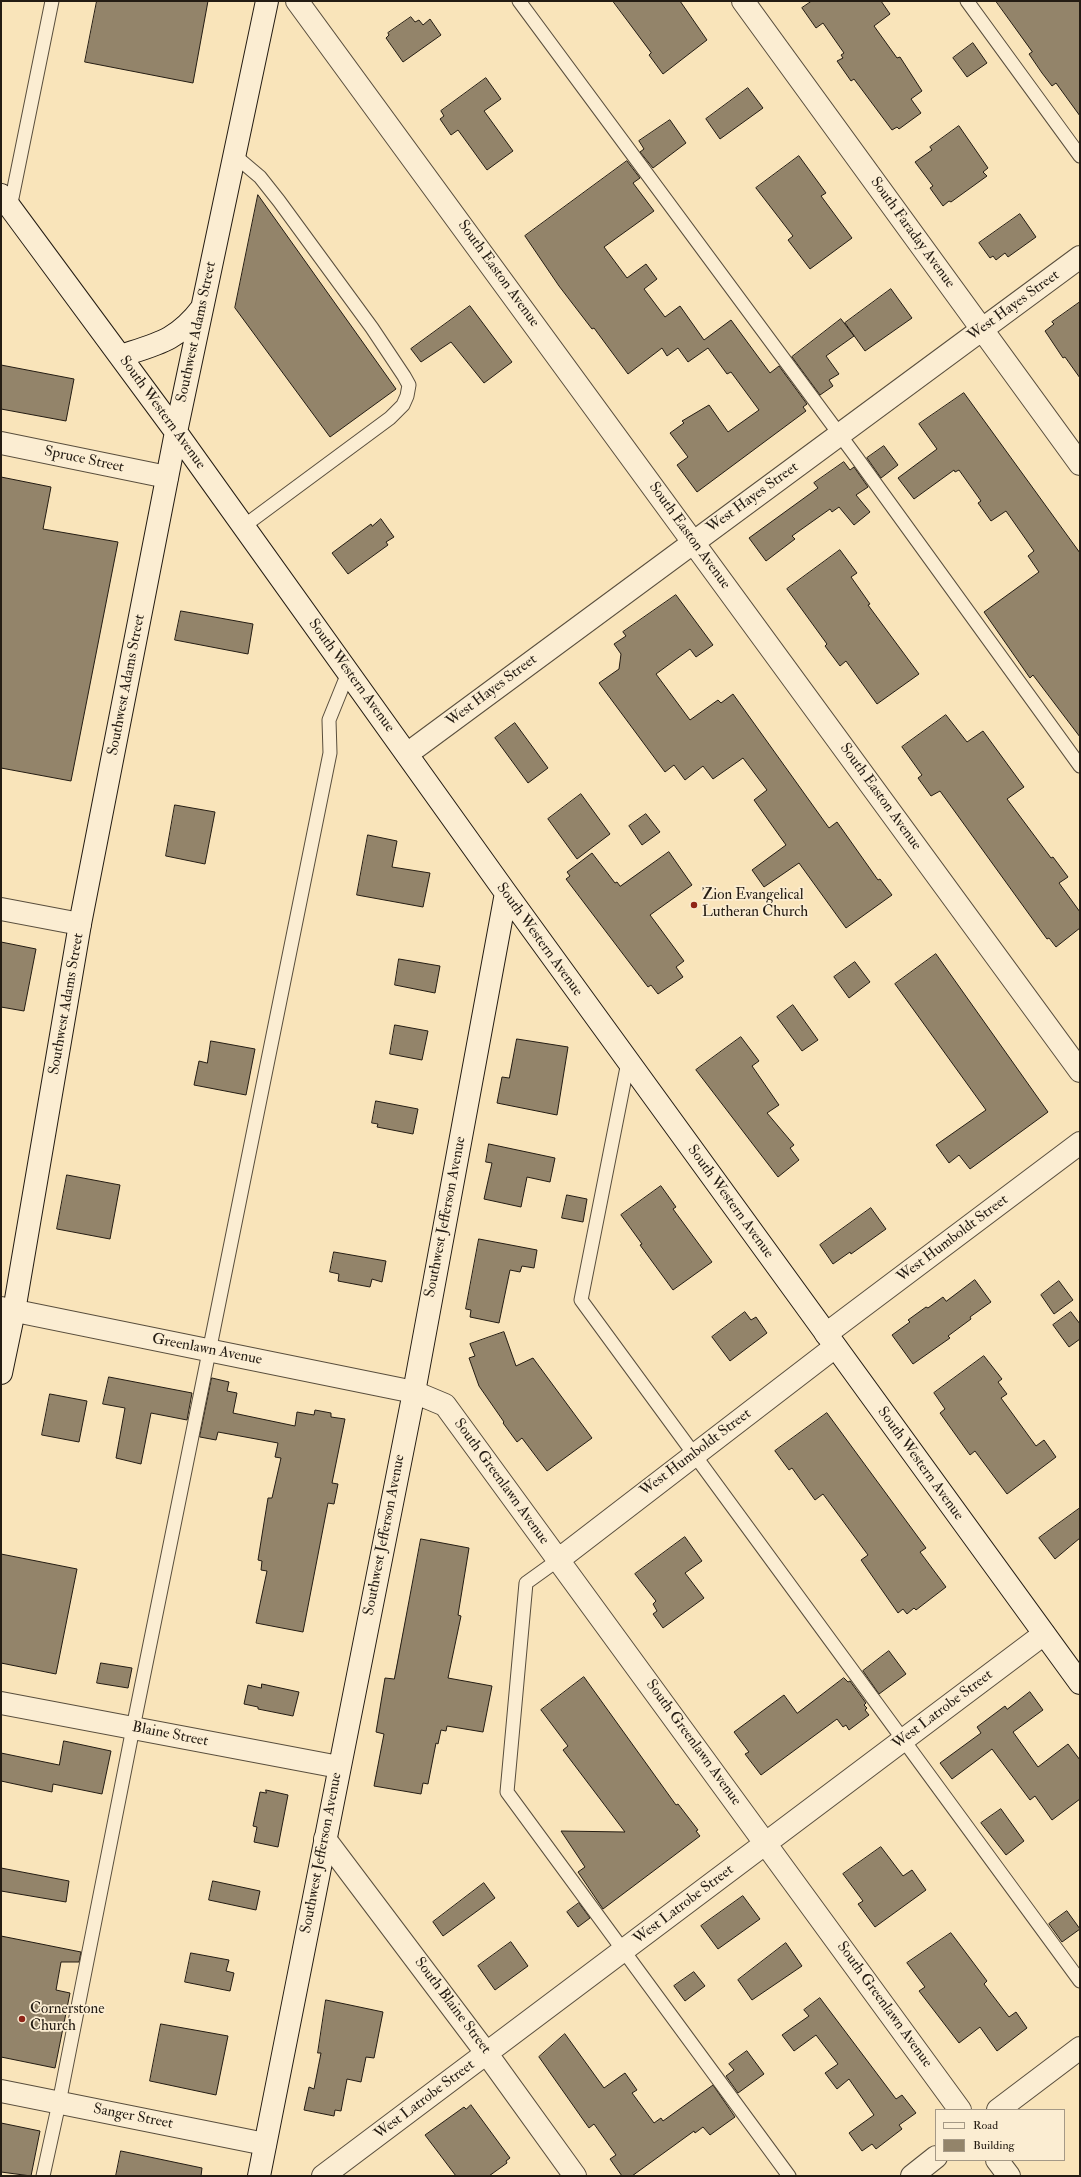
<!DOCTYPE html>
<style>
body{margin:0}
#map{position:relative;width:1081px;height:2177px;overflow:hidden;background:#f9e4ba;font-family:"IM FELL Double Pica",serif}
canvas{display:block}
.frame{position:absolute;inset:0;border:2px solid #241c13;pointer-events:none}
.legend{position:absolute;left:935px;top:2109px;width:130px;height:52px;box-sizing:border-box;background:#fbedd2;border:1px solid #a59986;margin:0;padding:5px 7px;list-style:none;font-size:12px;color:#241c13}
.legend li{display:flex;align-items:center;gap:8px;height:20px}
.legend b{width:20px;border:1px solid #a59986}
</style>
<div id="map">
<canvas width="1081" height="2177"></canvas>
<div class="frame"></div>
<ul class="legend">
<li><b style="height:5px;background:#fbedd2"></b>Road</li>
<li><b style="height:11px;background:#93846a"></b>Building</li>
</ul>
</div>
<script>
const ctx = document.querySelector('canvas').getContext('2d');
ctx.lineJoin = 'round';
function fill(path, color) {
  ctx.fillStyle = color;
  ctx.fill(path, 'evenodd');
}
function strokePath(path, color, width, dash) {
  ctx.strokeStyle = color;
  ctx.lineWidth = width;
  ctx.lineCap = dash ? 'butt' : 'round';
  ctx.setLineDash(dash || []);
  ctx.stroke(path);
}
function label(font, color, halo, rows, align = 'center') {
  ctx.font = font + ' "IM FELL Double Pica",serif';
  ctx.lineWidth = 3.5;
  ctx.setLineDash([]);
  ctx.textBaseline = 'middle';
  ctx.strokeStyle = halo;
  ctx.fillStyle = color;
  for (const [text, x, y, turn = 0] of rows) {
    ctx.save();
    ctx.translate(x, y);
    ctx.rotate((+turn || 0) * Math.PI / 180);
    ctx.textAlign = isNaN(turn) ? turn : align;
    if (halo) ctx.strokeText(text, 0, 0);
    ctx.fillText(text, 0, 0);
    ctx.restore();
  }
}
const building = new Path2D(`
 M97,1h111l-15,82 -108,-21z
 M613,1h67l27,39 -44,34 -14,-19 2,-2z
 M812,1h69l9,13 -16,12 23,32 3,-1 22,34 -11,8 10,14 -22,16 -2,-2 -5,3 -38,-51 -3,2 -14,-20 6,-3 -2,-3 3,-2 -21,-30 -7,5 -14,-20z
 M996,1h84v115l-24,-33 -4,3 -10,-13 -13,-19 3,-2z
 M411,17l4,5 4,-2 4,5 7,-6 11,16 -38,27 -17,-24 3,-3 -1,-2z
 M973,43l14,20 -20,14 -14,-19z
 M486,78l15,21 -17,12 29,40 -26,19 -29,-40 -7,5 -11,-16 4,-3 -3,-5z
 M748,88l15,20 -43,31 -14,-20z
 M670,120l16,23 -33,25 -13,-16 4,-3 -5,-8z
 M959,126l29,42 -5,4 4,4 -36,26 -2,-1 -6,5 -13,-18 3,-2 -18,-24 17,-12 -2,-3z
 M799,156l27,37 -5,3 31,42 -42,31 -22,-29 5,-4 -37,-48z
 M627,161l13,17 -7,5 21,28 -50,36 23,31 19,-14 11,15 -13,10 21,28 15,-11 24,34 27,-20 39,53 9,-7 28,38 -4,3 3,4 -109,81 -20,-27 11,-8 -18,-24 14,-10 -2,-2 27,-16 19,27 31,-22 -28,-38 -4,2 -19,-26 -20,14 -10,-14 -11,8 -5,-8 -34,26 -34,-46 -2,1 -33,-43 -34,-50z
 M258,195l138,194 -66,48 -95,-129z
 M1020,214l16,23 -28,20 -3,-4 -9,7 -3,-4 -3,2 -11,-15z
 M891,289l21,29 -47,33 -20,-28z
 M1080,302v76l-15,-21 -2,1 -18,-27 9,-7 -2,-2z
 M470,306l42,56 -28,21 -33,-41 -30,20 -10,-13z
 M841,319l13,17 -28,20 13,18 -10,6 4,6 -13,9 -28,-38z
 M1,365l73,14 -8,42 -65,-12z
 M964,393l116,160v184l-47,-62 -3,3 -46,-66 55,-40 -11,-16 6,-5 -28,-40 -15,10 -13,-18 3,-2 -22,-31 -4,2 -1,-2 -40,29 -16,-21 39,-29 -18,-25z
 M884,446l14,19 -17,13 -14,-20z
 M844,462l6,8 4,-3 14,20 -12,8 14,17 -16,13 -15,-18 -7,5 -2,-3 -38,27 3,3 -29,22 -17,-23 69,-50 -4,-5z
 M1,477l50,10 -8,42 75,13 -47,239 -70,-13z
 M381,519l13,18 -8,5 2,3 -40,29 -16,-21 39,-29 1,2z
 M840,550l17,23 -6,4 19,27 -2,1 51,69 -42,30 -31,-43 -6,5 -15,-20 2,-2 -40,-55z
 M676,595l37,50 -17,12 -6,-8 -34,25 34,46 28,-20 3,3 12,-9 96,134 8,-6 41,58 2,-1 12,16 -46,33 -47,-65 -35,24 -12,-17 34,-25 -32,-45 13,-10 -24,-32 -30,21 -10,-13 -18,14 -11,-15 -9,7 -66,-89 20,-14 2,-15 -7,-10 12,-8 -3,-4z
 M181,611l72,13 -5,30 -73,-14z
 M946,715l21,27 16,-11 41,56 -17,12 44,59 2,-1 15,20 -9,6 21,29v16l-24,19 -7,-9 -2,1 -107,-148 -9,5 -13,-18 4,-3 -20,-28z
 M515,723l33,45 -20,15 -33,-45z
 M581,794l29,40 -33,25 -29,-40z
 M175,805l40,7 -10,52 -39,-8z
 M646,814l14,18 -18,13 -13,-19z
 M368,835l29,6 -5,26 38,6 -7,34 -66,-12z
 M669,852l23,33 -42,30 34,46 -8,6 7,10 -25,17 -7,-9 -3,2 -82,-108 4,-3 -3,-4 25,-19 23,30 2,-1 3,4z
 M1,942l35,7 -12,62 -23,-4z
 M936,954l112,158 -78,57 -11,-14 -10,8 -13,-18 50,-35 -91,-126z
 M399,959l41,7 -5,27 -40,-8z
 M855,962l15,20 -21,16 -15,-21z
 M793,1005l25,35 -16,11 -25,-34z
 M395,1025l33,6 -6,29 -32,-6z
 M741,1037l18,24 -7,5 27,39 -12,8 27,32 -4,3 9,12 -21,17 -82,-107z
 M517,1039l51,8 -11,68 -60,-12 5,-26 7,1z
 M211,1041l44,8 -9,46 -52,-10 5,-24 8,2z
 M376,1101l42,8 -5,25 -36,-7 1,-3 -6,-1z
 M489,1144l66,14 -5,24 -23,-5 -6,30 -37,-8 8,-36 -6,-1z
 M67,1175l53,10 -10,54 -53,-10z
 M661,1186l15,21 -3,2 39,53 -39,28 -33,-45 2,-1 -21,-29z
 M567,1195l20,4 -4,23 -21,-4z
 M871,1208l15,21 -35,25 -1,-2 -17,12 -13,-19z
 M479,1239l58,11 -3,18 -12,-2 -2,6 -10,-2 -11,53 -29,-6 1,-7 -5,-1z
 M334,1252l52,9 -4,21 -10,-3 -2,8 -32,-6 1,-7 -9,-2z
 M975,1280l16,22 -21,15 1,2 -23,17 2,2 -37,26 -21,-29 18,-13 -2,-2 18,-13 2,1 15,-11 3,4z
 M1059,1281l14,19 -19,14 -13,-19z
 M745,1312l6,8 5,-3 11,16 -37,28 -18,-24z
 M1071,1312l9,12v15l-11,8 -16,-22z
 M504,1332l12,34 17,-8 59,80 -45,33 -25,-33 -5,4 -14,-19 1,-1 -25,-36 -10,-28 6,-2 -5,-12z
 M984,1356l18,23 -4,3 9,12 -6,4 35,48 8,-6 12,17 -49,37 -32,-43 -5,4 -30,-42 5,-4 -11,-16z
 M109,1377l83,16 -5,27 -36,-7 -10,51 -25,-6 9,-50 -22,-4z
 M212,1378l17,4 -2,9 10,2 -4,20 62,13 2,-14 17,3 1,-5 16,3v4l14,2 -13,64 6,1 -4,20 -6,-1 -25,129 -47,-9 11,-52 -6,-1 1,-9 -4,-1 10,-62h4l9,-40 -6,-1 3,-14 -60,-11 -2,8 -16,-3z
 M50,1394l37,7 -8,41 -37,-7z
 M827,1413l99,135 -6,4 26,35 -30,23 -2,-2 -7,6 -4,-5 -5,4 -37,-53 7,-5 -42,-57 -3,-4 -8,6 -23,-32 -3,2 -14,-19z
 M1080,1508v30l-25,21 -16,-21z
 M685,1537l17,24 -17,12 19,25 -41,30 -10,-14 4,-3 -4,-7 3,-3 -21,-27z
 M421,1539l48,9 -11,67 3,1 -13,62 44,8 -9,46 -36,-6 -1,5 -5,-1 -3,14 -2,-1 -8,41 -5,-1 -2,11 -47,-8 10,-52 -8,-2 9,-54 9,1z
 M1,1554l76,15 -21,105 -55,-11z
 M889,1651l17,23 -27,20 -16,-23z
 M101,1663l31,5 -4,20 -31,-5z
 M584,1677l92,128 2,-1 20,26 -2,1 4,5 -97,73 -25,-37 7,-5 -24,-36 64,1 -62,-82 5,-4 -27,-36z
 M844,1678l4,4 2,-1 16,22 -2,2 3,3 -2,2 4,5 -20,15 -3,-5 -3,2 -6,-8 -76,56 -16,-21 4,-2 -15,-20 50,-37 13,18z
 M262,1684l37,8 -6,24 -35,-7v-2l-14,-3 4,-19 13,3z
 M1030,1692l13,18 -30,22 25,35 30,-23 12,16v39l-28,21 -17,-24 -5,4 -38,-51 -40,30 -12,-16 41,-30 -4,-6 28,-21 2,3z
 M64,1741l47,10 -9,43 -49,-10 -1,8 -51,-11v-28l58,12z
 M266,1790l22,5 -10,52 -24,-5 3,-15 -4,-1 7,-34 6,1z
 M1001,1809l23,32 -18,14 -25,-32z
 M881,1847l22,29 9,-6 14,20 -51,37 -17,-23 5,-3 -20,-27z
 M1,1868l68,13 -3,21 -65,-11z
 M213,1881l47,10 -4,19 -47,-10z
 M484,1883l11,15 -52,38 -10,-14z
 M743,1896l17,23 -42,30 -17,-23z
 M579,1903l11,15 -12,9 -11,-15z
 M1067,1911l13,18 -18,13 -13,-18z
 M951,1933l36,48 -3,3 25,33 7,-5 11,16 -30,23 -17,-24 -21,16 -40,-52 6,-4 -18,-24z
 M1,1936l80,16 -2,10h-18l-5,28 14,3 -15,75 -54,-11z
 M511,1942l17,24 -33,24 -17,-24z
 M786,1943l16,23 -50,34 -14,-20z
 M191,1953l38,7 -3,11 8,2 -4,18 -45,-9z
 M694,1972l11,14 -20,15 -11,-15z
 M820,1998l76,101 6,-4 14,18 -17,12 3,4 -26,20 -4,-5 -10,7 -13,-18 25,-18 -25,-36 -12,10 -12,-16 13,-9 -22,-29 -22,16 -12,-16 27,-19 -5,-6z
 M326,2000l57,12 -9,46 -8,-1 -5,25 -14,-3 -6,32 -6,-1 -1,6 -30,-6 5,-23 5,2 7,-36h-3z
 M161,2024l67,12 -12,59 -66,-14z
 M565,2034l39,54 21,-15 12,17 -5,3 22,30 7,-5 2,3 50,-36 22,32 -25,18 -7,-8 -8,6 -1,-2 -62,45h-10l-12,-17 6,-4 -22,-31 -5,4 -50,-71z
 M747,2051l17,23 -26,19 -12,-17 8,-6 -5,-6z
 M471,2105l39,53 -4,3 1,2 -18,13h-33l-31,-41 39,-28 2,2z
 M1,2123l39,8 -9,45 -30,-4z
 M121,2151l81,17 -1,8h-85z`);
const lane = new Path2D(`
 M519,1l338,457 223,308
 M967,1l113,155
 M234,155l26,22 19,24 93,127 32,48 5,9 -2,11 -4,9 -13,13 -146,108
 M10,208l42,-207
 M628,1062l-47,238 499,681
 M558,1560l-32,23 -19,209 282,384
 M43,2176l16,-73 74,-375 197,-975 -1,-33 19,-47`);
const street = new Path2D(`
 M297,1l783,1070
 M743,1l337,463
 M1,443l166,34
 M407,754l673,-497
 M1,909l79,15
 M1,1308l413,84 31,13 515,705
 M826,1334l254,-191
 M558,1560l277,-213
 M1,1703l338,64
 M325,1839l162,215 88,122
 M1,2091l264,53
 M998,2110l82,-62
 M997,2160l12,16
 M323,2176l721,-542
 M912,2176l24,-19`);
const secondary = new Path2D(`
 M1,195l175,237 330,461 574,790
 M120,356c37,-12 57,-15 82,-48
 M1,1373l13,-62 66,-387 96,-492 91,-431
 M259,2176l155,-784 92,-499`);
const markers = [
 [694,905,4,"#8f2418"],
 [22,2019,4,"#8f2418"]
];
const streetNames = [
 ["South Faraday Avenue",912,233,54],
 ["South Easton Avenue",498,274,54],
 ["West Hayes Street",1014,306,-36],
 ["Southwest Adams Street",197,332,-78],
 ["South Western Avenue",162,413,54],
 ["Spruce Street",84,460,12],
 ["West Hayes Street",753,498,-36],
 ["South Easton Avenue",689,536,54],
 ["South Western Avenue",351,676,54],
 ["Southwest Adams Street",127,685,-79],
 ["West Hayes Street",492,691,-37],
 ["South Easton Avenue",880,797,54],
 ["South Western Avenue",539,940,54],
 ["Southwest Adams Street",67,1004,-80],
 ["South Western Avenue",730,1202,54],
 ["Southwest Jefferson Avenue",446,1217,-79],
 ["West Humboldt Street",953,1239,-37],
 ["Greenlawn Avenue",207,1350,11],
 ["West Humboldt Street",696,1453,-37],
 ["South Western Avenue",920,1464,54],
 ["South Greenlawn Avenue",501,1482,54],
 ["Southwest Jefferson Avenue",385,1535,-79],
 ["West Latrobe Street",943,1710,-37],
 ["Blaine Street",170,1735,11],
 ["South Greenlawn Avenue",693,1743,54],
 ["Southwest Jefferson Avenue",322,1853,-79],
 ["West Latrobe Street",684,1905,-37],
 ["South Greenlawn Avenue",884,2005,54],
 ["South Blaine Street",452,2006,53],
 ["West Latrobe Street",425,2100,-37],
 ["Sanger Street",133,2117,11]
];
const poiNames = [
 ["Zion Evangelical",702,896],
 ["Lutheran Church",702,913],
 ["Cornerstone",30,2010],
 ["Church",30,2027]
];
fill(building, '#93846a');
strokePath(building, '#241c13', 1);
strokePath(lane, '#594e3d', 15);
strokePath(street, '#594e3d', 24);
strokePath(secondary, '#241c13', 24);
strokePath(lane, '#fbedd2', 13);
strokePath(street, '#fbedd2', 22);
strokePath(secondary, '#fbedd2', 22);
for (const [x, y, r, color] of markers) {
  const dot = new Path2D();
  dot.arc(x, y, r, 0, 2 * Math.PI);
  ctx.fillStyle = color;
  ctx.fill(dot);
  strokePath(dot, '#fbedd2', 1.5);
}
label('15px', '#241c13', '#fbedd2', streetNames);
label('15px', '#241c13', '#fbedd2', poiNames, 'left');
</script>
